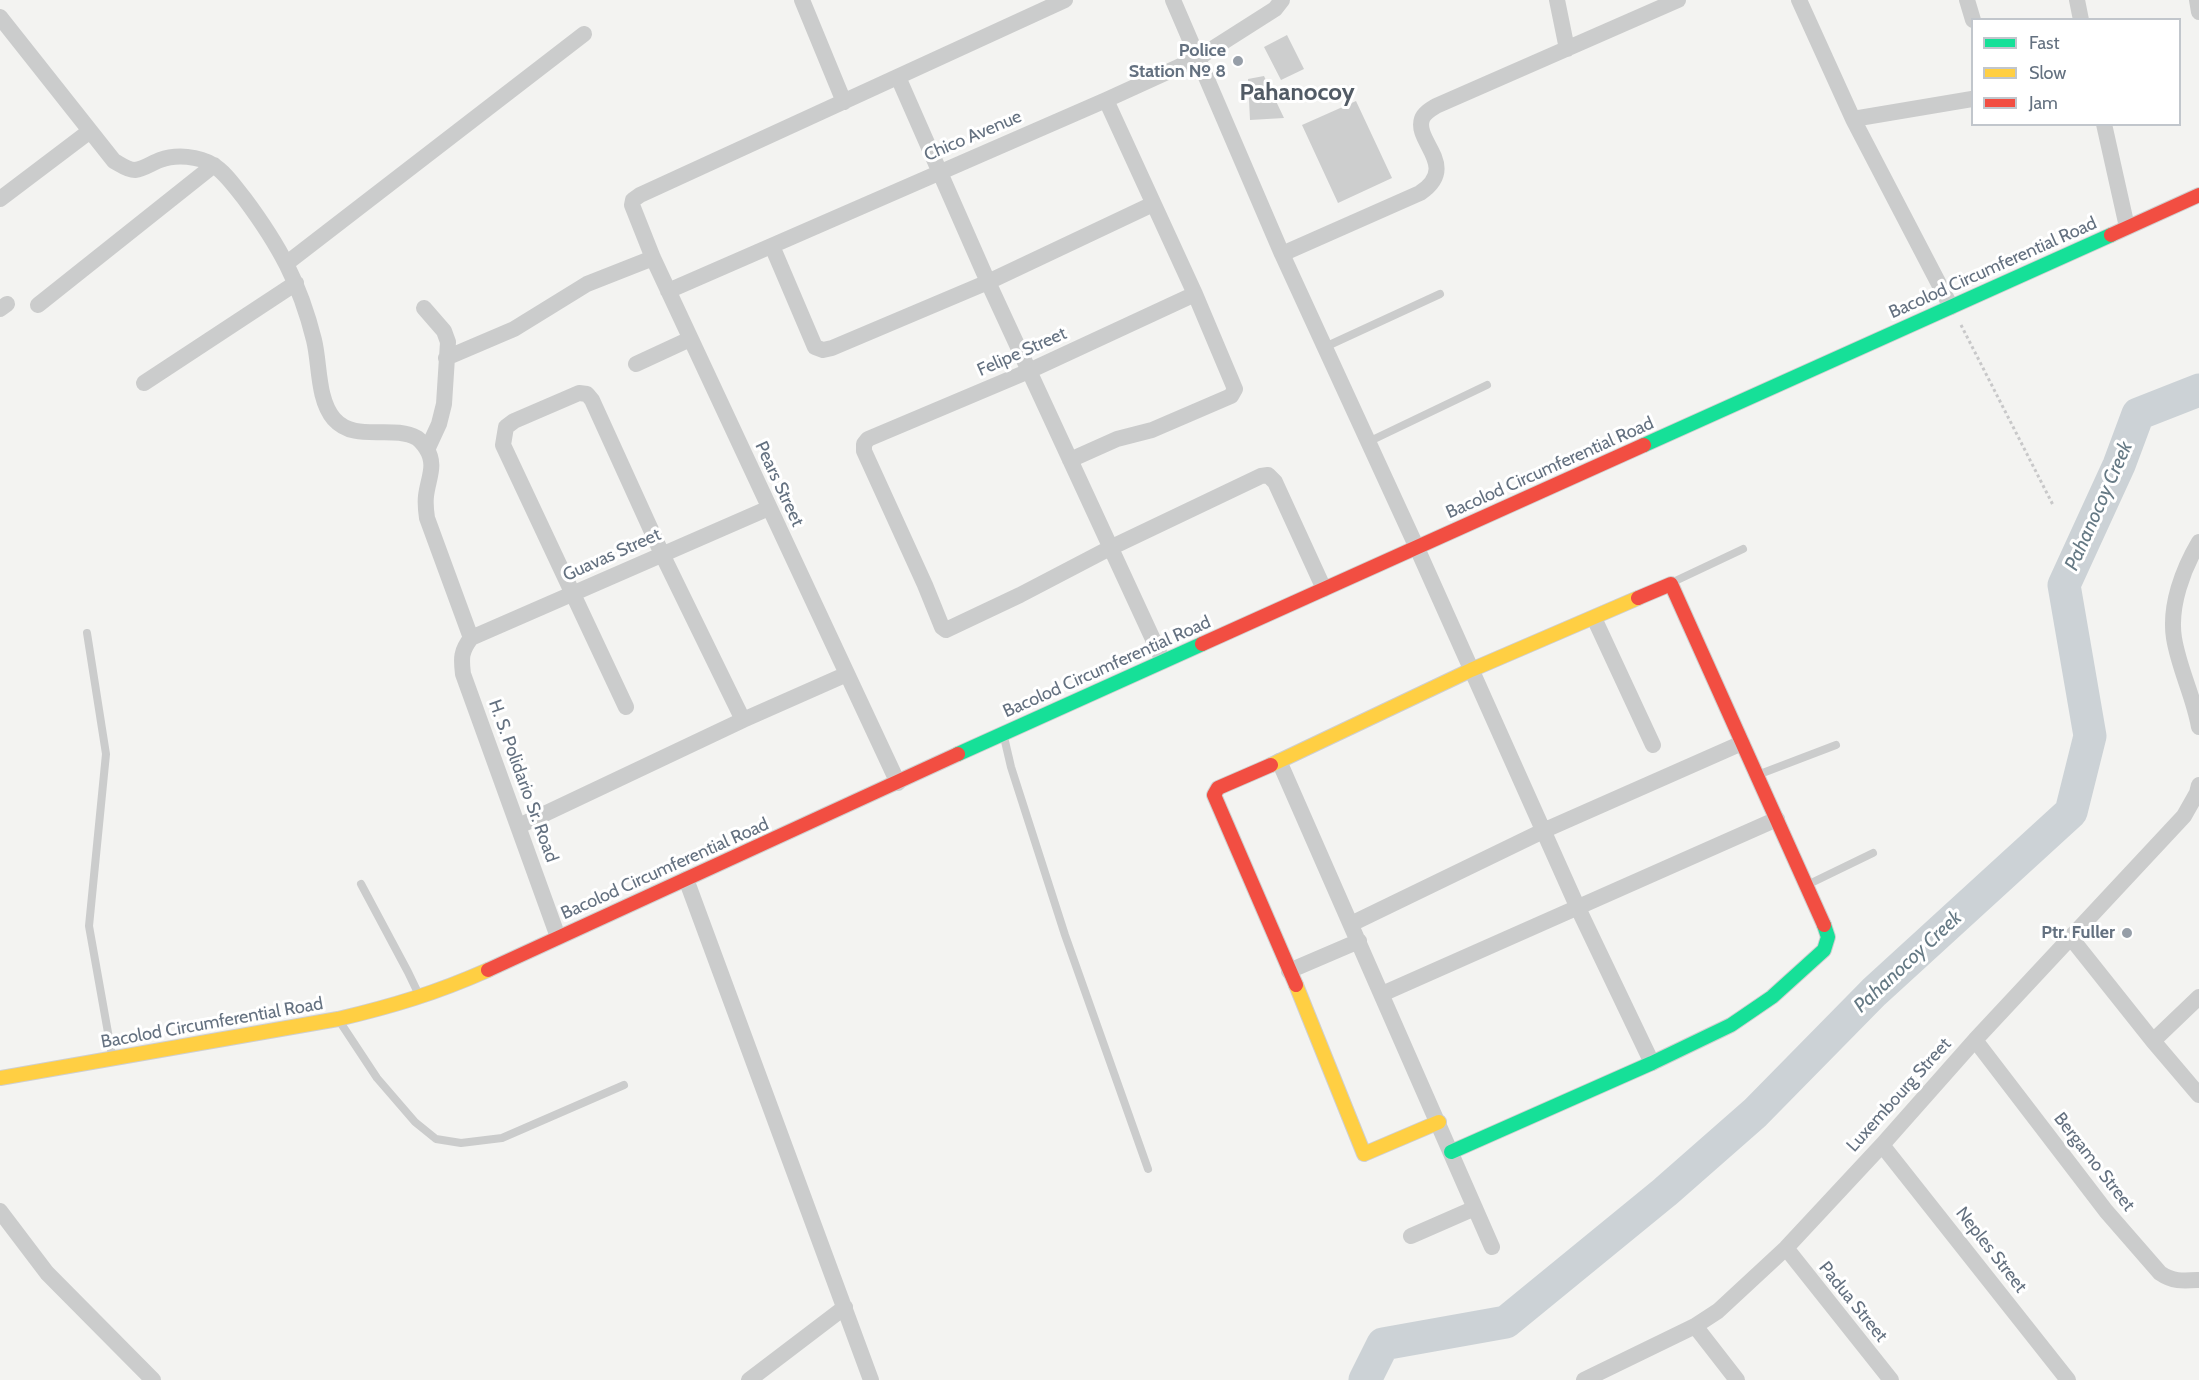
<!DOCTYPE html>
<meta charset="utf-8">
<style>
body{margin:0}
#map{position:relative;width:2199px;height:1380px;overflow:hidden;background:#f3f3f1;font-family:Cabin,sans-serif}
canvas{display:block}
.legend{position:absolute;left:1971px;top:18px;width:210px;height:108px;box-sizing:border-box;background:#fff;border:2px solid #c1c6cc;margin:0;padding:8px 10px;list-style:none;font-size:18px;color:#647180}
.legend li{display:flex;align-items:center;gap:12px;height:30px}
.legend b{width:30px;border:2px solid #c1c6cc}
</style>
<div id="map">
<canvas width="2199" height="1380"></canvas>
<ul class="legend">
<li><b style="height:8px;background:#16e098"></b>Fast</li>
<li><b style="height:8px;background:#ffcf43"></b>Slow</li>
<li><b style="height:8px;background:#f24e42"></b>Jam</li>
</ul>
</div>
<script>
const ctx = document.querySelector('canvas').getContext('2d');
ctx.lineJoin = 'round';
function strokePath(path, color, width, dash) {
  ctx.strokeStyle = color;
  ctx.lineWidth = width;
  ctx.lineCap = dash ? 'butt' : 'round';
  ctx.setLineDash(dash || []);
  ctx.stroke(path);
}
function fill(path, color) {
  ctx.fillStyle = color;
  ctx.fill(path, 'evenodd');
}
function label(font, color, halo, rows, align = 'center') {
  ctx.font = font + ' Cabin,sans-serif';
  ctx.lineWidth = 6;
  ctx.setLineDash([]);
  ctx.textBaseline = 'middle';
  ctx.strokeStyle = halo;
  ctx.fillStyle = color;
  for (const [text, x, y, turn = 0] of rows) {
    ctx.save();
    ctx.translate(x, y);
    ctx.rotate((+turn || 0) * Math.PI / 180);
    ctx.textAlign = isNaN(turn) ? turn : align;
    if (halo) ctx.strokeText(text, 0, 0);
    ctx.fillText(text, 0, 0);
    ctx.restore();
  }
}
const river = new Path2D(`
 M1365,1380l18,-36 123,-22 159,-130 90,-79 119,-121 197,-180 19,-76 -26,-151 55,-120 19,-51 61,-24`);
const building = new Path2D(`
 M1287,35l17,34 -23,11 -17,-33z
 M1264,76l20,42 -34,2 -2,-41z
 M1356,101l36,77 -54,25 -36,-78z`);
const path = new Path2D(`
 M1961,325l92,180`);
const lane = new Path2D(`
 M1325,347l115,-53
 M1368,442l119,-57
 M1671,583l72,-34
 M87,633l19,121 -17,172 23,129
 M1004,737l7,30 54,168 83,234
 M1760,774l76,-29
 M361,884l47,88 11,23
 M1807,885l66,-32
 M340,1022l37,56 38,44 21,17 25,4 41,-5 122,-53`);
const street = new Path2D(`
 M802,0l42,102
 M1173,0l109,254 135,294 160,358 75,157
 M1557,0l10,49
 M1799,0l54,119 98,188
 M1967,0l6,20
 M2077,0l4,20
 M2197,0l2,12
 M0,17l114,144c6,3 13,9 21,9 9,-1 17,-7 25,-10 16,-6 39,-4 53,5 12,7 22,22 31,33 35,47 56,85 70,142 6,24 3,59 20,79 21,24 58,5 83,19 3,2 7,7 9,10 11,17 2,30 0,48 -1,8 0,15 1,22l44,120
 M898,77l90,205 175,379
 M1853,119l119,-20
 M2104,124l23,103
 M0,199l90,-68
 M772,246l43,101 8,3 9,-2 156,-66 165,-78
 M1282,254l138,-61c40,-27 -6,-51 2,-74 2,-6 9,-10 14,-13l242,-106
 M287,263l297,-229
 M668,291l438,-191 92,-42 77,-49 7,-9
 M1195,294l-166,77 -161,68 -4,5v7l61,134 17,42 4,3 74,-35 90,-47 151,-72 7,-1 7,7 49,107
 M38,305l176,-140
 M424,308l20,23 4,11 -4,62 -5,20 -12,26
 M0,309l7,-5
 M446,358l68,-29 73,-45 66,-26
 M636,364l54,-25
 M144,383l152,-100
 M1070,460l47,-21 35,-9 79,-34 4,-7 -40,-95 -89,-194
 M2199,542c-16,27 -30,64 -25,96 5,31 20,59 25,89
 M1594,618l59,127
 M626,707l-123,-262 3,-18 8,-6 65,-28 8,1 5,6 70,154 81,166
 M1279,761l213,486
 M898,783l-245,-525 -21,-53 1,-5 7,-5 425,-195
 M519,826l224,-106 104,-46
 M686,879l185,501
 M1351,924l194,-94 197,-87
 M558,937l-95,-263c-2,-16 -2,-23 8,-36l298,-130
 M2071,938l82,103 46,54
 M1289,971l70,-30
 M1382,994l395,-175
 M1975,1040l131,171 54,62c13,9 23,8 39,7
 M2153,1041l46,-44
 M1882,1145l186,235
 M0,1211l47,62 106,107
 M1411,1236l64,-28
 M1786,1248l105,132
 M1695,1326l42,54
 M749,1380l96,-73
 M1584,1380l111,-54 23,-15 68,-63 96,-103 93,-105 209,-224 13,-23 2,-8`);
const fast = new Path2D(`
 M1644,445l467,-210
 M958,754l244,-110
 M1451,1152l201,-89 79,-38 41,-28 52,-47 4,-13 -4,-12`);
const slow = new Path2D(`
 M1271,765l200,-95 167,-72
 M1296,985l68,169 75,-32
 M0,1078l338,-59c55,-13 98,-26 150,-49`);
const jam = new Path2D(`
 M2111,235l88,-40
 M1638,598l33,-14 153,341
 M1202,644l442,-199
 M1271,765l-53,23 -4,7 82,190
 M488,970l470,-216`);
const markers = [
 [1238,61,6,"#969ea8"],
 [2127,933,6,"#969ea8"]
];
const poiNames = [
 ["Police",1226,51],
 ["Station № 8",1226,72],
 ["Ptr. Fuller",2115,933]
];
const streetNames = [
 ["Chico Avenue",973,136,-23],
 ["Bacolod Circumferential Road",1993,268,-24],
 ["Felipe Street",1022,352,-24],
 ["Bacolod Circumferential Road",1550,468,-24],
 ["Pears Street",779,484,65],
 ["Guavas Street",612,555,-24],
 ["Bacolod Circumferential Road",1107,667,-24],
 ["H. S. Polidario Sr. Road",523,781,70],
 ["Bacolod Circumferential Road",665,869,-24],
 ["Bacolod Circumferential Road",212,1023,-10],
 ["Luxembourg Street",1899,1095,-48],
 ["Bergamo Street",2094,1162,52],
 ["Neples Street",1991,1250,52],
 ["Padua Street",1853,1302,51]
];
const waterNames = [
 ["Pahanocoy Creek",2099,506,-66],
 ["Pahanocoy Creek",1908,962,-43]
];
const districtNames = [
 ["Pahanocoy",1297,93]
];
strokePath(river, '#ccd2d6', 33);
fill(building, '#cdcece');
strokePath(fast, '#cfcfcf', 16);
strokePath(slow, '#cfcfcf', 16);
strokePath(jam, '#cfcfcf', 16);
strokePath(path, '#c8c8c9', 3, [3, 3]);
strokePath(lane, '#cbcccc', 8);
strokePath(street, '#cbcccc', 16);
strokePath(fast, '#16e098', 14);
strokePath(slow, '#ffcf43', 14);
strokePath(jam, '#f24e42', 14);
for (const [x, y, r, color] of markers) {
  const dot = new Path2D();
  dot.arc(x, y, r, 0, 2 * Math.PI);
  ctx.fillStyle = color;
  ctx.fill(dot);
  strokePath(dot, '#fff', 2);
}
label('bold 18px', '#647180', '#fff', poiNames, 'right');
label('18px', '#647180', '#fff', streetNames);
label('italic 20px', '#657984', '#fff', waterNames);
label('bold 24px', '#525b65', '#fff', districtNames);
</script>
